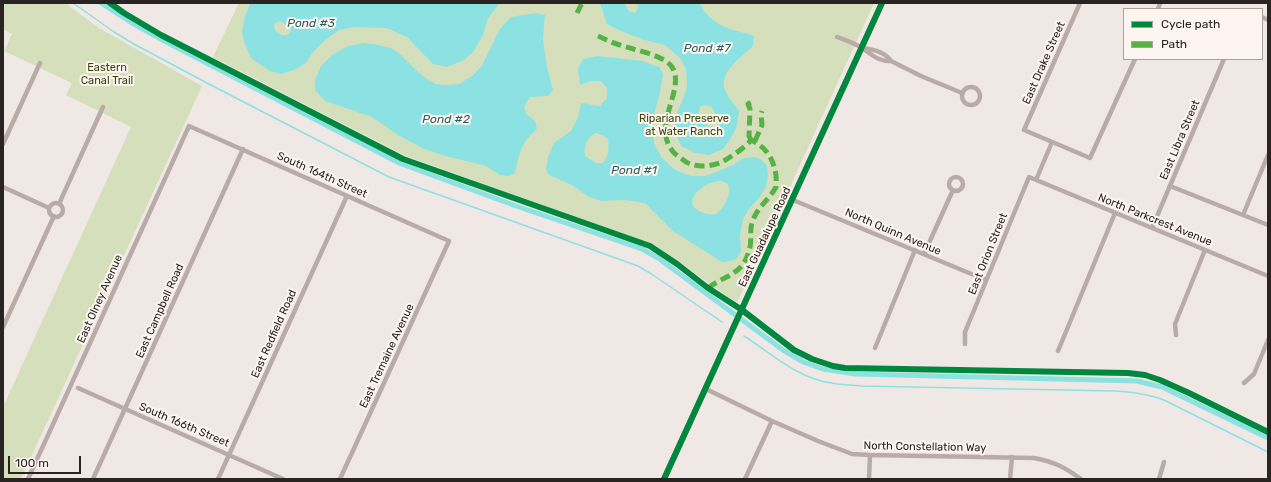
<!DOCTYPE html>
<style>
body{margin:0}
#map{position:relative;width:1271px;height:482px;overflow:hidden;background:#efe8e4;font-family:Rubik,sans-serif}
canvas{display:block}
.frame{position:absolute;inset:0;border:4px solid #292422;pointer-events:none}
.legend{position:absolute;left:1123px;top:8px;width:140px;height:52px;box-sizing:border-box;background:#fef5f0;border:1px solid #a9a19e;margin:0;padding:5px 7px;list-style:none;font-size:12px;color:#292422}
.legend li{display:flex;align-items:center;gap:8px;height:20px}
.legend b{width:20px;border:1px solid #a9a19e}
.scale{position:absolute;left:8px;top:456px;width:73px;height:18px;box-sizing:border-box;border:2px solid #292422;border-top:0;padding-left:5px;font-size:12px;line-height:14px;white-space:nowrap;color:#292422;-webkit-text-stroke:3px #fef5f0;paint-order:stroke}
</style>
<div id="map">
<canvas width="1271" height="482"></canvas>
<div class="frame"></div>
<ul class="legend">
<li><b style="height:5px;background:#00873e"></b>Cycle path</li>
<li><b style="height:5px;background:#56b245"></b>Path</li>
</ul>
<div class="scale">100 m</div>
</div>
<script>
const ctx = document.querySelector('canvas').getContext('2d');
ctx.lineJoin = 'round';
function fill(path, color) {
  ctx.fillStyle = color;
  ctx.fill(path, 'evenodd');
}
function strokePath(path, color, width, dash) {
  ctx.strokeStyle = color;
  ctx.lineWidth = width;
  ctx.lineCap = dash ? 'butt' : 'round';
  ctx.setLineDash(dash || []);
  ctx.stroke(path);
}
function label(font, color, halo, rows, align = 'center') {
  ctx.font = font + ' Rubik,sans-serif';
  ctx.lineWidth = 4;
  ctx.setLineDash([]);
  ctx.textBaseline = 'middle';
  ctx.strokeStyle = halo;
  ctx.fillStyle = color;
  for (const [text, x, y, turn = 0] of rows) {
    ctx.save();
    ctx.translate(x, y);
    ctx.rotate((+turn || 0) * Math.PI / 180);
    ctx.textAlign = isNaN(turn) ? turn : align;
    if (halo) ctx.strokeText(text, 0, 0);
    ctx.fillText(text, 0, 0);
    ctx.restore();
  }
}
const green = new Path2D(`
 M3,3h62l34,25 103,58 -181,393h-18v-72l128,-280 -65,-32 6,-12 -68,-32 8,-17 -9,-5z
 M239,3h635l-137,300 -82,-58 -249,-89 -193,-99z`);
const water = new Path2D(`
 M250,3h250l-12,15 -5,17 -10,17 -9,8 -17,7 -14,-3 -26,-27 -21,-9 -31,-1 -16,3 -14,10 -12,12 -7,11 -12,7 -13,4 -11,-3 -15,-10 -4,-3 -6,-14 -3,-11 2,-13zM280,21l10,6 1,4 -4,4h-5l-7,-4 -1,-6 2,-2z
 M600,3h25c2,6 3,9 10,10l3,-6 -1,-4h63c5,13 19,23 33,27 7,2 14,3 21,6l-1,10c-11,11 -35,26 -28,44 3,8 10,14 14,21l-2,15 -6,12 -8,11 -14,6 -14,-2 -14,-7 -7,-16 2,-14 11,-28 -1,-19 -6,-11 -15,-13 -20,-5 -22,-8 -16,-8zM705,105l7,2c3,7 9,15 6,21 -8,2 -14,-5 -20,-10l2,-11z
 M535,13l10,2 -2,25 4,27 6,23 -5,6 -18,1 -6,10 3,8 8,6 2,8c-17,15 -17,23 -22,44l-6,3 -9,-1 -14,-9 -44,-11 -20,-7 -24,-13 -26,-18 -47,-16 -10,-11v-10l6,-14 11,-11 16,-9 15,-3 11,1 17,4 10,7 18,18 16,11 11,1 13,-1 13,-8 10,-10 17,-36 12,-13z
 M597,56l46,5 16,6 4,7 -3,18 -6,23v29l8,14 13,12 16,6h14l11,-4 17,-7 11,-7 11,-1 7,3 5,6 1,8 -2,13 -7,11 -11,12 -5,9 -3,17 1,16 -6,8 -13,2 -49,-31 -28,-28 -21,-3 -23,1 -12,-4 -17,-12 -23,-10 -3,-6 2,-12 6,-14 17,-12 7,-14 3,-14c7,0 12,3 19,3l7,-8v-10l-6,-7h-10l-11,4 -2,-16 5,-10zM596,133l6,2 6,4c1,9 1,17 -5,24h-7l-11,-7c-2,-9 2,-20 11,-23zM717,181c23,-1 8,27 -1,33 -3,1 -6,0 -9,0 -19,-5 -19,-17 -4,-27 4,-3 10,-5 14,-6z`);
const stream = new Path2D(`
 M73,3l41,29 20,12 71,38 184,95 249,89 12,7 72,49
 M744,336c21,13 40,31 63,40 18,8 37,9 55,10l253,5c18,1 35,3 51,10l102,51`);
const canal = new Path2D(`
 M101,3l31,20 36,20 231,120 117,43 126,43 16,9 125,92 20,12 20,7 33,5 281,7 25,6 106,51`);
const minor = new Path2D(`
 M1080,3l-56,127 66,28 45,-99
 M1158,9l2,-6
 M1262,17l6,3
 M837,37c8,3 17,6 25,11 9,6 17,14 29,13
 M862,48c11,1 23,4 29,13l30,15 41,17
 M962 96a9 9 0 1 1 18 0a9 9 0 1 1-18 0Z
 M3,144l37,-81
 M949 184a7 7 0 1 1 14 0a7 7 0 1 1-14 0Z
 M1036,180l16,-38
 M1170,186l98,39
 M3,187l46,21
 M793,200l193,80
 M49 210a7 7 0 1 1 14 0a7 7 0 1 1-14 0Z
 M59,204l44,-97
 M1243,215l25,-60
 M1152,228l72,-169
 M924,254l29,-64
 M3,327l51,-111
 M1176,335l-1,-11 30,-74
 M965,344v-12l64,-155 239,99
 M875,348l40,-98
 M1058,351l57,-138
 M1244,383l10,-9 14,-34
 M78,388l205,91
 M706,389l66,32 46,20 34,13 18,1 164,3c21,4 30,9 47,21
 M28,479l161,-353 260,115 -109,238
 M93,479l150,-330
 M218,479l129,-283
 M745,479l27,-58
 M869,479l1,-24
 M1010,479l2,-22
 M1159,479l5,-17`);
const major = new Path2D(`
 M664,479l218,-476`);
const quiet = new Path2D(`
 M577,13l5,-10
 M598,36c7,3 14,7 22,9 14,5 44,10 52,22 14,21 -19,56 -1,82 3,5 7,7 11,10 10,9 26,8 38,4 8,-4 26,-16 31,-23
 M751,140l-2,-4 1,-27 -2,-5 7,-4
 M755,141l7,-16 -1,-11 1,-3
 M708,288c19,-14 36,-13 42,-41 2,-9 -1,-18 3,-27 6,-15 16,-20 23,-33 2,-19 -6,-39 -25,-47`);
const cycleway = new Path2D(`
 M110,3l14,10 37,22 242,124 247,87 27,18 31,24 34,22 52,40 18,9 21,7 12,2 283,5 17,2 15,5 29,13 79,39
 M664,479l218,-476`);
const streetNames = [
 ["East Drake Street",1044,63,-66],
 ["East Libra Street",1180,140,-67],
 ["South 164th Street",322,175,24],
 ["North Parkcrest Avenue",1155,220,22],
 ["North Quinn Avenue",893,232,23],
 ["East Guadalupe Road",765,237,-65],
 ["East Orion Street",988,254,-68],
 ["East Olney Avenue",100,299,-66],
 ["East Campbell Road",160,311,-66],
 ["East Redfield Road",274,334,-66],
 ["East Tremaine Avenue",387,356,-65],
 ["South 166th Street",184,425,23],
 ["North Constellation Way",925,447,1]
];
const parkNames = [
 ["Eastern",107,68],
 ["Canal Trail",107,81],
 ["Riparian Preserve",684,119],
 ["at Water Ranch",684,132]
];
const waterNames = [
 ["Pond #3",311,24],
 ["Pond #7",707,49],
 ["Pond #2",446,120],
 ["Pond #1",634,171]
];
fill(green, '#d6dfbb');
fill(water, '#8ce2e3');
strokePath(stream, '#8ce2e3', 1.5);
strokePath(canal, '#8ce2e3', 5);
strokePath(minor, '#b9aca8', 4.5);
strokePath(major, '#b2a4a0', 6);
strokePath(quiet, '#56b245', 5, [10, 5]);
strokePath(cycleway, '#00873e', 6);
label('11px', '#292422', '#fef5f0', streetNames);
label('11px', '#364608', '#fef5f0', parkNames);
label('italic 12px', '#295f60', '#fef5f0', waterNames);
</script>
